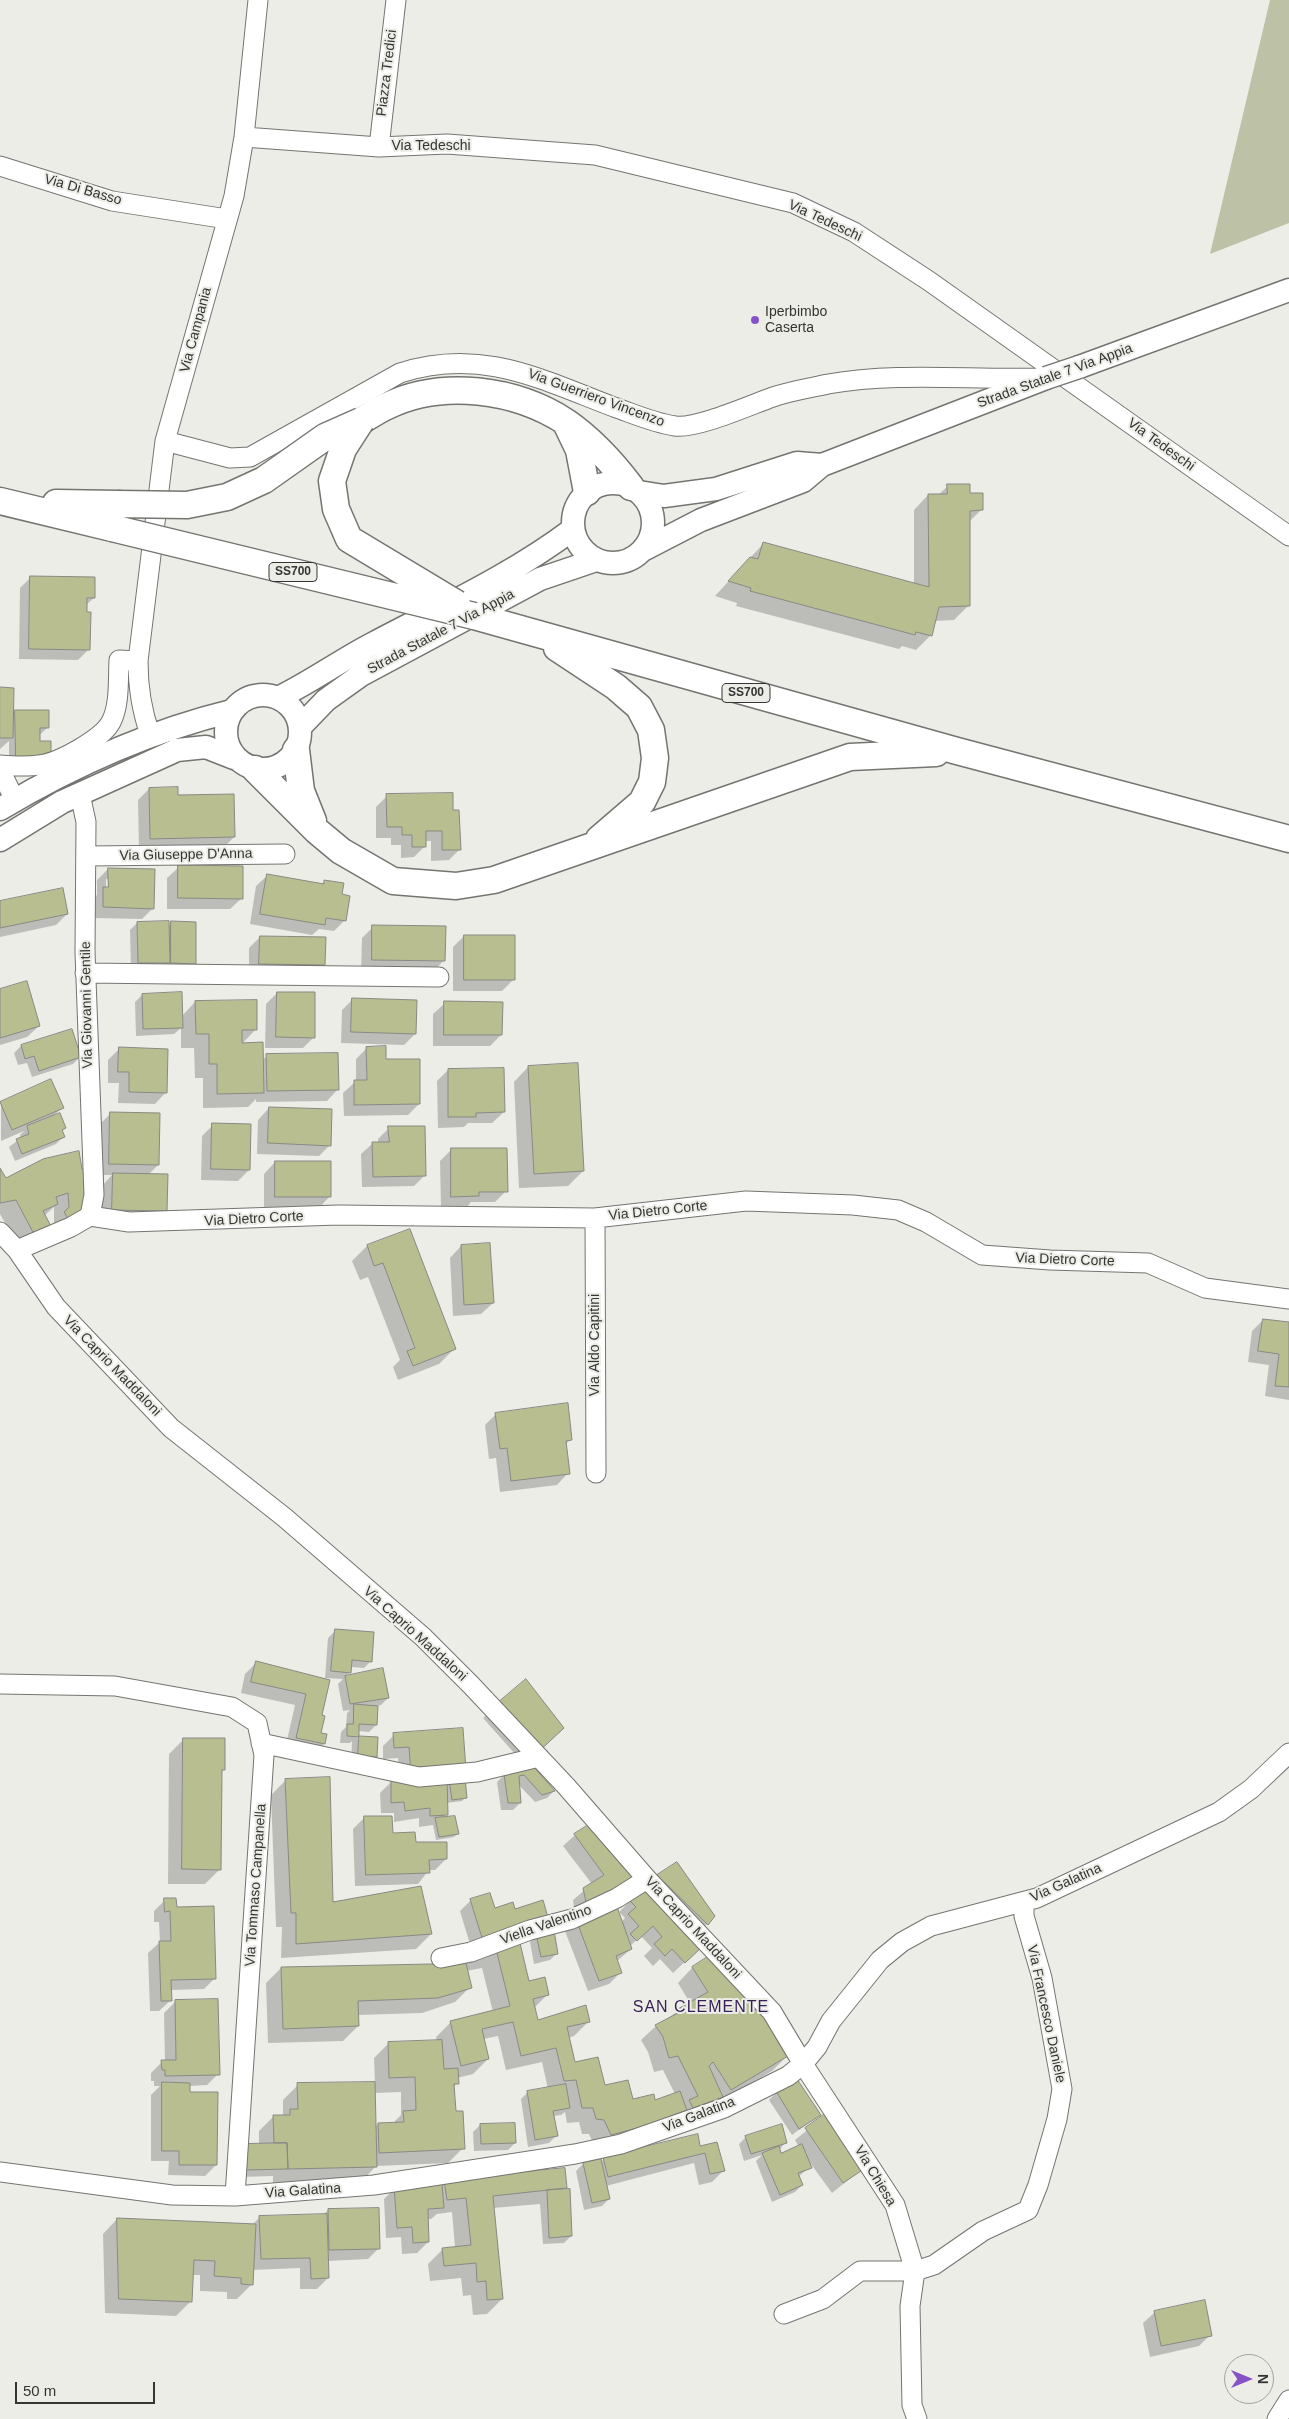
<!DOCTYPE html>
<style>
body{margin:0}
#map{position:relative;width:1289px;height:2419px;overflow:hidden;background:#ecede7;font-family:Arial,sans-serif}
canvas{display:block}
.north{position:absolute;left:1224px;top:2354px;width:50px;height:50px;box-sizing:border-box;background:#ecede7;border:1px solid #a3a39f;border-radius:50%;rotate:90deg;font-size:14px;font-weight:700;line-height:20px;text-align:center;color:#353533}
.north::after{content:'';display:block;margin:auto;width:18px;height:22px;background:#8652ca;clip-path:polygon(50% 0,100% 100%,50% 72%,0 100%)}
.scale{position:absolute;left:15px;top:2382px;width:140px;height:22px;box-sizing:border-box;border:2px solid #353533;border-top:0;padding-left:6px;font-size:15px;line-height:18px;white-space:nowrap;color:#353533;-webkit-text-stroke:4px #ecede7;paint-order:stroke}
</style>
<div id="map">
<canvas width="1289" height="2419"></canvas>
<div class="north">N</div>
<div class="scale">50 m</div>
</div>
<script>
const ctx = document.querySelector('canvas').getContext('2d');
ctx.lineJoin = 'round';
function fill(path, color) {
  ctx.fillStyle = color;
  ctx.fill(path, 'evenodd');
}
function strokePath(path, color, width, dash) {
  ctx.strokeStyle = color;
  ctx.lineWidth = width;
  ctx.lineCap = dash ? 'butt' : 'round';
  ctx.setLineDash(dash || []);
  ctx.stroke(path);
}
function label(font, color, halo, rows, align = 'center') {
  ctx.font = font + ' Arial,sans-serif';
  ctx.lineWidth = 4;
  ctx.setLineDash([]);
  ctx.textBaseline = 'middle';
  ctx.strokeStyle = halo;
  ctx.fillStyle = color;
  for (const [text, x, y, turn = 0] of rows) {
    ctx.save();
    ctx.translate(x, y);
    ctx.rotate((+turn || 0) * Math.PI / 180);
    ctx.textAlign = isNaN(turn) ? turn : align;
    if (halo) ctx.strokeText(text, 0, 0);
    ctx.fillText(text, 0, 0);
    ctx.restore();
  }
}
const green = new Path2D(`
 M1270,0h19v223l-79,31z`);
const shadow = new Path2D(`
 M948,486l33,24 -12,12v83l-15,15 -20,1 -3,14 -15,15 -14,-4 -3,3 -163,-43 1,-3 -22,-7 48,-52 151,40v-74l14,-15h10z
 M31,577l63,21 -8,7 3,44 -11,11 -59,-1 1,-71z
 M0,688l12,27 4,-3 32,15 -39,38v-24l-9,8z
 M149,789l28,7 57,41 -11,11 -84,2 -1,-50z
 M387,796l65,16 8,37 -11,11 -18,1v-20h-6v5l-11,11 -13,1v-13h-10v-7h-15v-31z
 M179,867l63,31 -12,11h-63v-31z
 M108,869l45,39 -11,11 -50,-1v-18l5,-5v-15zM106,879h3v15h-3z
 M268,875l53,9 4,-3 16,14 4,25 -11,11 -15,-2 -7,6 -62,-11 6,-38z
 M0,902l67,12 -11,11 -56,12z
 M172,922l23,41 -8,8 -56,-1 -1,-40 7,-7 31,4z
 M373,927l71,33 -11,12 -72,-1 1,-33z
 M464,936l50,43 -12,12h-49v-44z
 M260,937l64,28 -11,11 -64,-2v-26z
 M0,991l39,35 -12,11 -27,8z
 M277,993l37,44 -11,11h-38l1,-44z
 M142,995l39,22 14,-15 61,27 -14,15 20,16 5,-4 71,33 -11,12 -71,1v-3l-8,8 -45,1v-30h-8l-1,-30h-13v-20l-7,6 -38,2 -1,-34z
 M353,999l62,35 -11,11 -63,-2 1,-33z
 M445,1003l56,32 -11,11h-57v-32z
 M21,1046l59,11 -7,7 -41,13 -5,-14 -9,2 -4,-12z
 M367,1048l52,56 -11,11 -64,1 -1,-23 13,-12v-22z
 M119,1049l47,43 -11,12 -37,-1 1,-20h-11v-23z
 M528,1067l55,104 -15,15 -49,2 -5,-106z
 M448,1070l56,42 -12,11h-24l-4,4 -26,1 -1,-47z
 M1,1103l61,4 -10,11 13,10 -4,4 2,5 -7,7 -41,17 -6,-14 12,-9 -1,-3 4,-4 -23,10z
 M269,1108l61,37 -11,11 -62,-2 1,-34z
 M111,1113l47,52 -10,10 18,35 -11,11 -54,-1 1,-34 10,-11h-13l1,-51z
 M213,1125l36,45 -11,11 -37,-1 1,-44z
 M389,1128l36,47 -11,11 -52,1 -1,-33 12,-11h5v-4z
 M451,1150l55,41 -11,11h-24l-4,5h-26l-1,-46z
 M44,1160l41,45 -30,31 -35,14 -20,-36v-44l5,10zM54,1207v16l-4,4 -6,-11z
 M275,1162l55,34 -11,12h-55v-34z
 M409,1230l45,119 -15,15 -41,16 -5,-13 7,-7 -32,-83 -8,3 -8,-19 15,-15z
 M461,1246l32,57 -12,11 -28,2 -3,-58z
 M1263,1320l26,4v76l-24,-4 4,-31 -21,-3 4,-31z
 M496,1414l75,25 -6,6 3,28 -11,12 -57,7 -4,-34 -7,1 -4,-34z
 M335,1631l36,30 -7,7 -13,-1 -1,5 -5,5 37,-7 6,28 -7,7 -4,1 -1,19 -7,7 -11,-1 -1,8 2,-2 17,20 -8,7h-17l1,-23 -2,2h-10l1,-11 5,-5 1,-14 3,-3 -7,1 -5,-27 5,-5 -18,-1 3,-40z
 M256,1663l73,18 -8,35 -2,18 7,1 -2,9 -11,11 -28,-6 10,-44 -54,-12 4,-19z
 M526,1681l-2,83 -41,-46z
 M462,1730l4,67 -4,4 -16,2 1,11 -5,4 16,15 -4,4 -18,3 -3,-15 -14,2v-9l-25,4v-9h-13l-1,-20 11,-11 9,-1 -2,-23 -15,1v-13l11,-11z
 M184,1739l40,30 -3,3 -1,97 -15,15h-37l1,-130z
 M531,1766l23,25 -7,7 -12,4 -17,-18 2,19 -7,7h-12l-4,-28 7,-7z
 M286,1780l46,123 99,31 -15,15 -135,9 1,-31h-6l-5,-132z
 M364,1818l27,16 55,25 -11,11h-6l-11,14 -63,2 -2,-57z
 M589,1826l51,53 -11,11 -49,27 -35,15 -4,-5 -4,4 -65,20 -12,-40 11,-11 18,-6 5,15 18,-5 2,6 28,-9 7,21 4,-4 21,-10 -1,-8 19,-16 -29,-38 12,-11z
 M677,1863l30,61 -7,7 -50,-48z
 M165,1900l10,8 40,70 -11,11 -34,1 1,10 -12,11h-9l-2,-58 12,-11 -1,-20h-5v-11z
 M630,1901l59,57 -16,15 -13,-14 -7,7 -9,-10 8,-8 -11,-12 -11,10 1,3 -14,12 4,11 -12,12 -21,7 -23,-60 14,-13 42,4 4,-4 -6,-6z
 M537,1935l20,18 -7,7 -16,4 -4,-22z
 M519,1940l10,42 19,12 -14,14 3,13h52l-15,15 -6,2 6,26 30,23 28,14 22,1 21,-8 -12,-24 -9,2 -6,-20 -7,-12 15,-14 34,-23 -12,-20 14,-15 20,-13 75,101 -15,15 -56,33 -120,45 -7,-15h-7l-3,-12 -12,1 -2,-11 -4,3 -8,1 3,20 -7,7 -21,4 -7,-48 7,-7 20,-3 -6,-27 -36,8 -8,-34 -15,3 5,20 -15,15 -16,4v5l-4,5 1,24 9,36 -15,15 -72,3 -15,16 -88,2v-8l-33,1 19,-32v-14l15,-15h9v-16l15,-15 77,-2 -1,-25 14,-14 49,-3 -1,-4 15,-15 42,-10 -11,-44 -16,3 4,16 -15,15 -33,11 -65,2 1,11 -15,15 -75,2 -2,-60 15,-15 184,-3 10,-11zM401,2092v23l-8,8 -15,1 -3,3 -1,-34z
 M175,2002l43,72 -11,11 -18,1v7l27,72 -11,11 -37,-1 1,-14h-18v-66l9,-9h-6v-5h-3v-8l11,-11h3l-1,-49z
 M797,2081l23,33 -28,21 -23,-35 8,-8z
 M825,2116l37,53 -30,24 -24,-33 2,7 -12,10 4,8 -7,7 -23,10 -16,-41 6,-6 -18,6 -5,-17 7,-7 40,5 -7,8 1,4 19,-7 -4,-7z
 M480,2125l35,18 -7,7 -34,1 -1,-19z
 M699,2147l24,24 -11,11 -13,3 -5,-22 -88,23 3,13 -7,7 -18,4 -8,-39 7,-7 18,-2 3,-3z
 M445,2181l121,6 -3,4 8,45 -7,7 -21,1 -3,-40 -47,4 9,91 -15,15 -14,1 -2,-20 -8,1 -2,-18 -31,3 -2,-17 15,-15 12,-2 -3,-35 -15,2 -6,5h-4l1,23 -11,11 -15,1 -1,-17 -15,1 -2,-39 11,-11 46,-3z
 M328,2210l51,38 -11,11 -41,2 1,17 -11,11h-17v-21l-48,2v14l-15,15h-10v-7l-27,-1v-16h-8l-1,26 -15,15 -71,-3 -2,-79 14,-15 135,6 8,-8 63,-2z
 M1155,2312l55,23 -11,11 -49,11 -7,-34z`);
const building = new Path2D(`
 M947,484h23v9h13v17l-13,1v95l-31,1 -7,29 -16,-4 -1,3 -165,-44 1,-3 -23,-7 22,-24 8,2 5,-17 166,45 -1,-93h19z
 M30,576l65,1v21h-8v14h4l-1,38 -61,-1z
 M0,687l14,1 -1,50h-13z
 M15,710h34v18h-9v13h11v17h-35z
 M178,787v8l56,-1 1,43 -85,2 -1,-51z
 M453,793v17h6l2,40h-19v-19h-16v16h-14v-12h-10v-8h-15l-1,-33z
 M178,865l65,1v33l-65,-1z
 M108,868l47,1 -1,40 -51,-2v-20h5z
 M267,874l57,10v-4l20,3 -2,11 8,2 -4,25 -20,-3 -1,7 -65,-11z
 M63,888l5,26 -68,14v-27z
 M169,921l1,42h-32l-1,-41z
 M171,921l25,1v42l-25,-1z
 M372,925l74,1 -1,35 -73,-1z
 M464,935h51v45h-51z
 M260,936l66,1 -1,28 -66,-1z
 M27,981l13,45 -40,12v-49z
 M182,992l1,36 -40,1 -1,-35z
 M277,992h38v46l-39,-1z
 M352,998l65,2 -1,34 -65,-2z
 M257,1000v30h-15v13l21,-1 1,51 -47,1v-30h-8v-30h-13l-1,-33z
 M444,1001l59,1 -1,33h-58z
 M72,1029l9,28 -42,14 -5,-15 -9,3 -4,-14z
 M386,1046v13h34v45l-66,1v-25h13l-1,-33z
 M119,1047l49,2 -1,44 -38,-1v-20h-11z
 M338,1053l1,37 -72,1 -1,-37z
 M578,1063l6,108 -50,3 -6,-108z
 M504,1068l1,44 -29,1v4h-28v-48z
 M51,1079l13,29 -52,22 -12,-28z
 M269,1107l63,2 -1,37 -63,-3z
 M110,1112l50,1 -1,52 -50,-1z
 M60,1113l6,15 -4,2 3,7 -43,17 -6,-15 13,-5 -2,-8z
 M212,1123l39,1 -1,46 -39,-1z
 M388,1126h37l1,50 -53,1 -1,-35h17z
 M451,1148h56l1,44h-29v4l-28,1z
 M79,1151l3,18h4l1,37 -17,16 -6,-10 5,-5 -1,-14 -12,4 2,7 -15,7 11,21 -19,4 -19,-36 -16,3v-35l6,10 37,-19z
 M275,1161h56v36h-56z
 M113,1173l55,1 -1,37 -55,-1z
 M410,1229l46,120 -43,17 -6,-15 8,-3 -32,-85 -9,3 -7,-21z
 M490,1243l4,60 -30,2 -3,-60z
 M1263,1319l26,3v65l-14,-1 4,-32 -21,-3z
 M568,1403l4,37 -6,1 4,33 -59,7 -4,-33 -7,1 -5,-36z
 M335,1629l39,3 -2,30 -20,-2 -1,13 -20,-2z
 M256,1661l74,19 -8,35 3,1 -4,17 6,1 -2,10 -29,-6 10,-44 -55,-12z
 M383,1668l6,30 -39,6 -5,-28z
 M526,1679l38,49 -28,26 -43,-47z
 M354,1704l24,2 -1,19 -18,-1v13l-12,-1v-12h6z
 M463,1728l3,42 -55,4 -2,-27 -15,1 -1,-15z
 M359,1736l19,1 -1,20h-19z
 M183,1738h42v32h-3l-1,100 -39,-1z
 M532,1765l23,26 -13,4 -18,-20 -5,1 2,27h-13l-4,-29z
 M330,1777l3,125 88,-16 11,48 -136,10v-31h-5l-6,-134z
 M465,1778l2,20 -15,2 -3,-20z
 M447,1779l1,36 -18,1v-8l-25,3 -1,-9 -13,1v-23z
 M364,1816h28l1,17 22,-1 1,10h31v17l-18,1 1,13 -64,2z
 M455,1816l4,18 -20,3 -4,-19z
 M590,1824l51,55 -85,42 -3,-4 33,-15 -3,-14 21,-13 -30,-41z
 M677,1862l38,54 -7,9 -51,-50z
 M645,1885l57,62 -17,16 -13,-14 -7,7 -11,-12 8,-7 -9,-11 -16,15 -7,-7 9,-8 -11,-12 8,-7 -7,-7z
 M490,1893l5,15 18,-6 2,7 28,-9 6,21 -66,20 -13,-42z
 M164,1898h12l1,9 37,-1 2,73 -45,1 1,21h-11l-2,-60h12l-1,-30 -5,1z
 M616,1904l16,45 -16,7 6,17 -23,8 -23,-62z
 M554,1930l4,24 -17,3 -5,-23z
 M519,1939l10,42 16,-4 4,18 -16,4 5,21 48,-15 4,17 -23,5 8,35 23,-5 7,28 23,-5 5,19 21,-5 1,6 25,-9 7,19 -42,16 -34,9 -7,-15 -8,-1 -3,-11h-11l-6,-28 -12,1 -8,-33 -35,8 -8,-34 -31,7 7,30 -28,7 -11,-45 60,-15 -13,-53 -21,6z
 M712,1954l42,56 5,-1 29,47 -57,34 -18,-28 -4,4 14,31 -30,11 -4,-8 9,-4 -20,-40 -9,2 -6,-21 -8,-12 23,-12 -2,-3 32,-18 -16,-25z
 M465,1959l7,29 -34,10 -80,3 1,25 -76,3 -2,-62 151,-3z
 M218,1999l2,76 -55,1v-6h-3l-1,-10h15l-1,-60z
 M442,2040l2,29 14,-1 1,16h-5l2,27h7l2,38 -86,4 -1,-30 26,-1 -1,-11 13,-1 -1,-33 -26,1 -1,-36z
 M797,2079l24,36 -22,14 -23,-38z
 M162,2082l28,1v9h28l-1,73h-38v-14h-17z
 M375,2082l2,85 -89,2 -1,-26h-13l-1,-28h17v-6h8l-1,-26z
 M566,2084l4,24 -17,3 5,25 -23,4 -8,-49z
 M825,2114l39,55 -21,14 -38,-55z
 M515,2123l1,20 -35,1 -1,-20z
 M782,2124l5,19 -36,11 -6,-18z
 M698,2134l2,12 17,-4 8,29 -15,3 -5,-21 -97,24 -5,-20z
 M287,2143l1,26 -42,1v-26z
 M802,2144l10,24 -14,5 5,12 -23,10 -18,-42 17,-7 2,7z
 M601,2159l9,40 -18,4 -9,-40z
 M565,2168l2,20 -74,8 10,103 -16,1 -1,-19 -9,1 -1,-19 -32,3 -2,-18 29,-3 -5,-47 -19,2 -3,-20z
 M442,2184l2,24 -16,1 1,33 -16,1 -1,-16 -15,1 -3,-42z
 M570,2189l2,47 -23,2 -2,-48z
 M379,2208l1,41 -51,1 -1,-41z
 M327,2214l2,64 -18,1 -1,-21 -49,1 -2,-43z
 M117,2218l139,6 -3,61 -12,-1v-6l-27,-2 1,-15 -21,-1 -2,42 -73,-3z
 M1205,2300l7,36 -51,10 -7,-35z`);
const minor = new Path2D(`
 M244,137l135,10 68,-3 148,11 198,48 61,29 75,49 360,255
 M379,147l17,-147
 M0,166l112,35 115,18
 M165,441l65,17 20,-1 150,-84c81,-26 140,6 214,34 20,7 40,16 61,19 22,3 75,-21 98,-29 17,-6 37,-9 55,-13 69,-12 140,-4 211,-6
 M150,734c-9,-25 -12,-46 -12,-73l27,-220 69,-245 10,-59 14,-137
 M0,765c13,1 26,2 39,0 19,-2 63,-26 72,-43 9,-17 7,-43 8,-62l19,1
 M0,770l15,30
 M80,794l6,28 -1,130 9,243 -4,21
 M87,856l198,-2
 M85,973l354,4
 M595,1218l1,255
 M0,1232l17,18 39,57 115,121 113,89 139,120 48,48 95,101 81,93 125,133 31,52 92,141 20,66 -5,35 2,99 5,14
 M17,1250l54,-23 19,-11 39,6 209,-7 257,3 151,-17 107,4 45,5 28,12 56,33 68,5 98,3 57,25 84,11
 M0,1684l115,2 117,21 25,16 7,32 -29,441
 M261,1743l158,34 58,-5 62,-15
 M441,1958l30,-6 59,-22 42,-11 45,-21 30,-19
 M0,2172l172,23 63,1 139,-11 201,-31 46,-10 103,-36 64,-32 15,-12 14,-17 14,-26 49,-61 22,-18 29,-16 106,-28 182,-86 32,-23 38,-36
 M784,2314l39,-15 37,-28h55l19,-6 49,-34 45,-21 10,-25 19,-66 5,-30 -20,-111 -18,-62v-14
 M1277,2419l12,-19`);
const major = new Path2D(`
 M1079,367l210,-77
 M573 523a40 40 0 1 1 80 0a40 40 0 1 1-80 0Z
 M639,492l25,4 52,-7 81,-26 25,2
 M643,550l58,-30 102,-39 19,-16 224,-87
 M226 732a37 37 0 1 1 74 0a37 37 0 1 1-74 0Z
 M278,698c33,-16 63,-38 96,-55 68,-36 138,-68 199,-114
 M300,727l26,-27 35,-25 179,-96 56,-19
 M0,809c72,-43 150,-78 232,-98
 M0,840l62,-38 115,-52 29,-3 28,11`);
const highway = new Path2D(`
 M361,421c8,-5 17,-11 26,-15 55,-27 129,-17 179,16 26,18 46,40 65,65
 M567,425l12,25 8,42
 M0,501l112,27
 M56,503l62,1
 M474,616l483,135 332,88
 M557,648l59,39 23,20 12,23 4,28 -3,24 -10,20 -43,37
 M296,750l5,41 12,30
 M255,769l62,62 24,20 52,30 63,5 38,-6 356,-123 86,-4`);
const majorBridge = new Path2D(`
 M1046,378l33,-11`);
const highwayBridge = new Path2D(`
 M361,421l-18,28 -11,32 4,28 13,30 108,65
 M118,504l69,1 40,-8 37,-17 61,-43 36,-16
 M112,528l362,88`);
const markers = [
 [755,320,5,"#8652ca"]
];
const shields = [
 [293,572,48],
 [746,693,48]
];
const shieldNames = [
 ["SS700",293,572],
 ["SS700",746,693]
];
const streetNames = [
 ["Piazza Tredici",387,73,-83],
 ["Via Tedeschi",431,146],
 ["Via Di Basso",83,190,16],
 ["Via Tedeschi",825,221,25],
 ["Via Campania",196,330,-75],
 ["Strada Statale 7 Via Appia",1055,376,-20],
 ["Via Guerriero Vincenzo",596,398,20],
 ["Via Tedeschi",1161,445,36],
 ["Strada Statale 7 Via Appia",441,632,-28],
 ["Via Giuseppe D'Anna",186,855,-1],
 ["Via Giovanni Gentile",87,1005,-91],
 ["Via Dietro Corte",658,1211,-6],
 ["Via Dietro Corte",254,1219,-3],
 ["Via Dietro Corte",1065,1260,2],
 ["Via Aldo Capitini",595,1345,-90],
 ["Via Caprio Maddaloni",112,1366,46],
 ["Via Caprio Maddaloni",415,1634,42],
 ["Via Galatina",1066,1883,-24],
 ["Via Tommaso Campanella",256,1885,-86],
 ["Viella Valentino",546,1925,-19],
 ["Via Caprio Maddaloni",693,1928,47],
 ["Via Francesco Daniele",1046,2014,78],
 ["Via Galatina",699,2115,-21],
 ["Via Chiesa",875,2176,59],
 ["Via Galatina",303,2191,-4]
];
const poiNames = [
 ["Iperbimbo",765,312],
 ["Caserta",765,328]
];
const quarterNames = [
 ["SAN CLEMENTE",701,2008]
];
fill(green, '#bdc1a5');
fill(shadow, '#0003');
fill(building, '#b8be90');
strokePath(building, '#888983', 1);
strokePath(minor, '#747570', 21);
strokePath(major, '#747570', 25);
strokePath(highway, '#747570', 29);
strokePath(minor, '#fff', 19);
strokePath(major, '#fff', 22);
strokePath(highway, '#fff', 26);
strokePath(majorBridge, '#747570', 25, []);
strokePath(highwayBridge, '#747570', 29, []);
strokePath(majorBridge, '#fff', 22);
strokePath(highwayBridge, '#fff', 26);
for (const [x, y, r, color] of markers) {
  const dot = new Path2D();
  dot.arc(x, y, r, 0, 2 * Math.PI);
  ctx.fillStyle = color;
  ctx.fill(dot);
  strokePath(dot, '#ecede7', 2);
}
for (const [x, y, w] of shields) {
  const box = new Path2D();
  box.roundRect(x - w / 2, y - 9.5, w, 19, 4);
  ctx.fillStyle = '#ecede7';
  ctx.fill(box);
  strokePath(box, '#353533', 1);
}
label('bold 12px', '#353533', null, shieldNames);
label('14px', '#353533', '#ecede7', streetNames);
label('14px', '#353533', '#ecede7', poiNames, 'left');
ctx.letterSpacing = '1px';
label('16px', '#381f58', '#ecede7', quarterNames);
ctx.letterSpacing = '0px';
</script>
